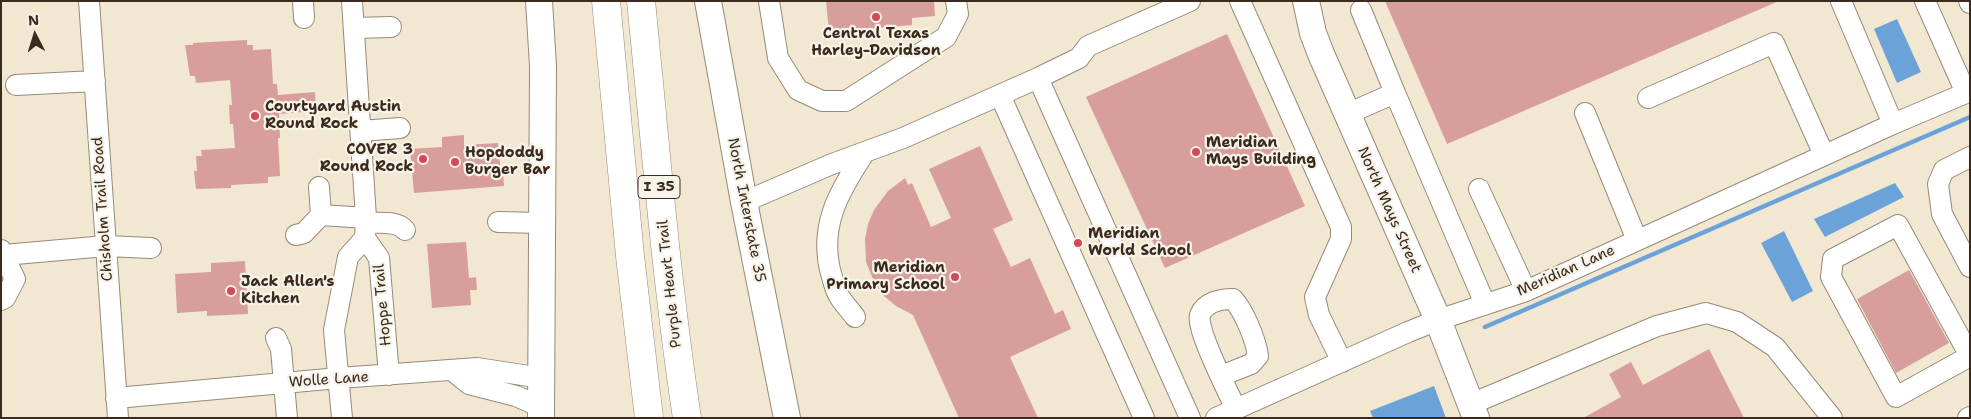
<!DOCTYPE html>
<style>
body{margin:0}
#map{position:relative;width:1971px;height:419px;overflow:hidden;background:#f2e8d1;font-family:"Shantell Sans",sans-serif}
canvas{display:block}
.frame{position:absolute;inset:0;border:2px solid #3b2a1e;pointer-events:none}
.north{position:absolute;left:10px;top:10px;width:50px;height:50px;-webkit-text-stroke:4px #f7f3e8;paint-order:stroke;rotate:355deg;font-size:14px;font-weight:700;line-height:20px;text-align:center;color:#3b2a1e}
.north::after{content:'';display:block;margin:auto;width:18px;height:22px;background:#3b2a1e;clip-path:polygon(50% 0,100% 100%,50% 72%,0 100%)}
</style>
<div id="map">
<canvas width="1971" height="419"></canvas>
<div class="frame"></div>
<div class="north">N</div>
</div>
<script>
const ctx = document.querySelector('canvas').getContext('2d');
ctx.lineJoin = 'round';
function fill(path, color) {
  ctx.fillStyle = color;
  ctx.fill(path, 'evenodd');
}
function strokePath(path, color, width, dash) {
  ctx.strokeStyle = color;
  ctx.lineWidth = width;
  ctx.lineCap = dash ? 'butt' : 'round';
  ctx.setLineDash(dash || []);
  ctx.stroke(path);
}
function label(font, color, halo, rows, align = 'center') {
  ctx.font = font + ' "Shantell Sans",sans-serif';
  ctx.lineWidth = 4.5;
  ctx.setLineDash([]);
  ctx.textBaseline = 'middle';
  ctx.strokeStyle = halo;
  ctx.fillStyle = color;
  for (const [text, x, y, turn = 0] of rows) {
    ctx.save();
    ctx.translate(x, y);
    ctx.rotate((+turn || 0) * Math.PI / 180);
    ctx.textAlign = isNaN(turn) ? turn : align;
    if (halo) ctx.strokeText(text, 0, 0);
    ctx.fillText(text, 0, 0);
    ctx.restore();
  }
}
const water = new Path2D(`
 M1897,19l24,53 -24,11 -23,-54z
 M1895,183l9,14 -79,40 -11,-18z
 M1784,231l29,60 -21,11 -31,-59z
 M1434,386l12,32h-73l-3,-7z`);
const stream = new Path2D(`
 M1485,327l485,-210`);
const building = new Path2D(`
 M826,1h108l1,15 -23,2v7l-83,7z
 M1385,1h394l-332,143z
 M1227,34l78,172 -140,62 -79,-171z
 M247,40v5h6v5l18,-1 2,35h4l1,11 37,-3 1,19 -37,3 1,24h-2l2,38 -12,1v6l-37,2v3l-35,1 -2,-18h3l-1,-15h6l-1,-6 34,-2 -2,-24h-3l-1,-19h3l-2,-25 -34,3 -1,-7h-5l-5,-31h8v-2z
 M464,135v10l34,-2 3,30h2l1,13 -90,7 -4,-44 32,-2v-10z
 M980,146l33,74 -20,9 18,38 19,-9 25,56 8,-4 8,19 -61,28 28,61h-79l-46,-103 -17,-9 -12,-10 -9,-12 -9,-22 -1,-23 3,-15 6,-14 14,-19 17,-13 3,7 4,-2 19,44 20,-9 -22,-49z
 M466,242l3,36 7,-1 1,13h-7l1,15 -39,3 -5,-64z
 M245,261l3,53 -41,2v-5l-30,2 -2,-39 36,-2v-9z
 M1909,270l40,73 -53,30 -39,-74z
 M1709,349l35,69h-161l38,-21 -12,-23 22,-12 12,23z`);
const minor = new Path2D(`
 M89,1l29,417
 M303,1l1,17
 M352,1l14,217 -1,20 14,20 10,117
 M769,1l9,57 20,32 24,11h24l100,-64 12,-23 -2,-13
 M1240,1l101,226v12l-26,58 4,18 23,47
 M1969,1l1,2
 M1361,10l34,83
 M354,28l37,-1
 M1038,78l41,-20 9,-12 102,-45
 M16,85l79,-4
 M1000,95l144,323
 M1648,98l126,-55 50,112
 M1585,113l52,127
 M1347,114l48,-21 90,211
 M1893,124l73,-31 -41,-92
 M361,131l39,-3
 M1970,157l-26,13 -6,14 4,30 28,53
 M1479,189l47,102
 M744,202l88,-38 71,-26 135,-60 152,340
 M321,215l45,3
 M498,222l44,1
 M366,223c12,0 31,-3 39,7
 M296,235l8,-2 17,-18 -2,-28
 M1,250l14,29 -10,19 -4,2
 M4,255l102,-9 45,2
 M855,317c-5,-7 -12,-14 -16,-21 -4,-6 -5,-13 -7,-19 -15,-49 7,-86 33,-125
 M276,338l5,11 6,69
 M1970,356l-72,-131 -65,34 -2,18 65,120 74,-41
 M453,371l16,13 47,12 25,11
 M1221,376l30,-12 7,-8c-2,-16 -14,-45 -25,-57 -12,0 -28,3 -33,16 -5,12 29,79 36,94
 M116,398l223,-20 138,-10 65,10
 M1471,404l186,-78 49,-13 31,9 38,25 57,71
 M342,418l-8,-88 14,-73 17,-19
 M1216,418l192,-86 30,-12 88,-29 367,-167 -52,-123
 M1968,418l2,-1`);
const major = new Path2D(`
 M539,1l4,65 -2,352
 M708,1l36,201 43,216
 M1306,1l7,32 8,21 117,266 38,98`);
const highway = new Path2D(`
 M606,1l24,255 19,162
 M641,1c14,139 25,279 46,417`);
const markers = [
 [876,17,5,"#d1495b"],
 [255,116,5,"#d1495b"],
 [1196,152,5,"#d1495b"],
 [423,159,5,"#d1495b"],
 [455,162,5,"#d1495b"],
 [1078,243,5,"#d1495b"],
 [955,277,5,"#d1495b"],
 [231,291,5,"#d1495b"]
];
const shields = [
 [659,187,42]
];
const shieldNames = [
 ["I 35",659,187]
];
const poiNames = [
 ["Central Texas",876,34,"center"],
 ["Harley-Davidson",876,51,"center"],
 ["Courtyard Austin",265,107],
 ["Round Rock",265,124],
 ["Meridian",1206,143],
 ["Mays Building",1206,160],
 ["COVER 3",413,150,"right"],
 ["Round Rock",413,167,"right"],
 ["Hopdoddy",465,153],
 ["Burger Bar",465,170],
 ["Meridian",1088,234],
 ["World School",1088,251],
 ["Meridian",945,268,"right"],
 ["Primary School",945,285,"right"],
 ["Jack Allen's",241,282],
 ["Kitchen",241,299]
];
const streetNames = [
 ["Chisholm Trail Road",103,209,-94],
 ["North Interstate 35",746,210,79],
 ["North Mays Street",1389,210,66],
 ["Meridian Lane",1566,271,-24],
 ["Purple Heart Trail",670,284,-96],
 ["Hoppe Trail",383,305,-95],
 ["Wolle Lane",329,380,-4]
];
fill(water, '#6ba3d9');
strokePath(stream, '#6ba3d9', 4.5);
fill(building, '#d79e9c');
strokePath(minor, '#968978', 22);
strokePath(major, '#968978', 28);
strokePath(highway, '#968978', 29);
strokePath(minor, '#fff', 20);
strokePath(major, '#fff', 26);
strokePath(highway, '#fff', 28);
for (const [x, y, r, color] of markers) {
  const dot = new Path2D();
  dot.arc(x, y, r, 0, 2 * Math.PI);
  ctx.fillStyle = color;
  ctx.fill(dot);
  strokePath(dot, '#f7f3e8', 2);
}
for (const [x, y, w] of shields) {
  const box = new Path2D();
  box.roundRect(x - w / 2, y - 11.5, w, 23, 4);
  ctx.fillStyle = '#f7f3e8';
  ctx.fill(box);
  strokePath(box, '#3b2a1e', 1);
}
label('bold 14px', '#3b2a1e', null, shieldNames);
label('bold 15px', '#3b2a1e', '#f7f3e8', poiNames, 'left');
label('15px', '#3b2a1e', '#f7f3e8', streetNames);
</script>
